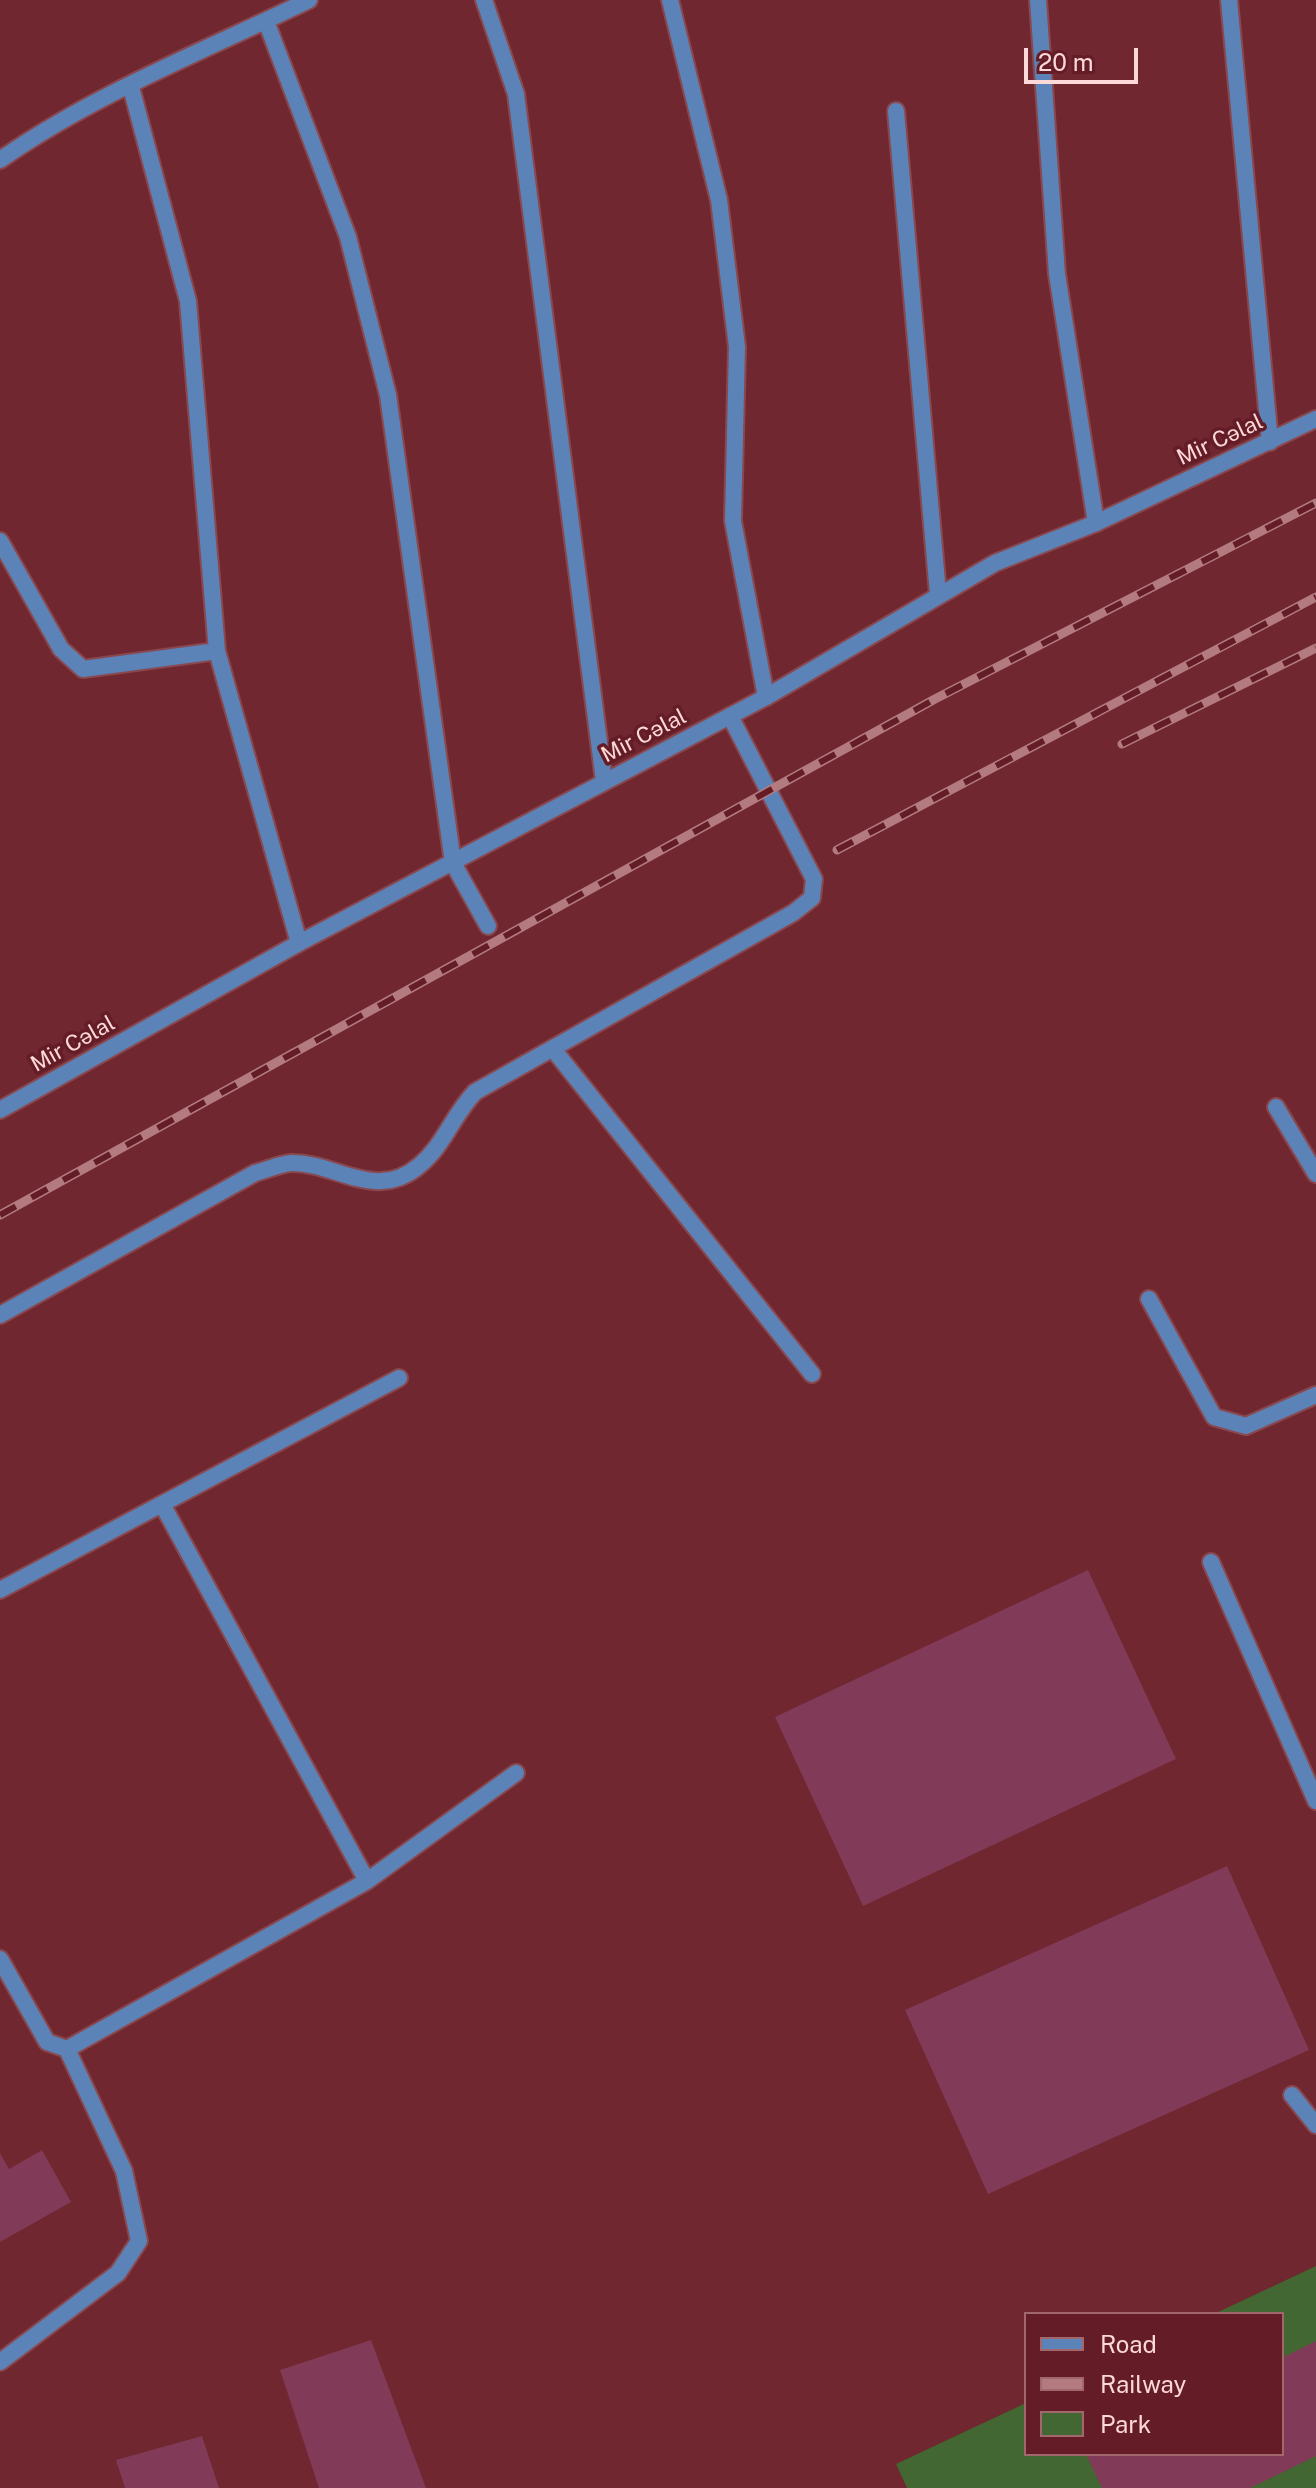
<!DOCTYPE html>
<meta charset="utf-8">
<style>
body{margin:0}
#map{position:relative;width:1316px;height:2488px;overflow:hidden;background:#702730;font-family:"Public Sans",sans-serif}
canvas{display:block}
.legend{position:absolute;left:1024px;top:2312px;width:260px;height:144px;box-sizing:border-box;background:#641c26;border:2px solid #a1676d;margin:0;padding:10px 14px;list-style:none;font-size:24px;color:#fcd8d8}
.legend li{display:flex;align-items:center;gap:16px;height:40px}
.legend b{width:40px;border:2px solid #a1676d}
.scale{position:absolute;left:1024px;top:48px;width:114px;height:36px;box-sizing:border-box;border:4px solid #fcd8d8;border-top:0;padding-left:10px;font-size:24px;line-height:28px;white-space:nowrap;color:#fcd8d8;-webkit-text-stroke:6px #641c26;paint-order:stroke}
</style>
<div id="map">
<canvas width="1316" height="2488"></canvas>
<ul class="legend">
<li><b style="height:10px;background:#5c83b8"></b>Road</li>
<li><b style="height:10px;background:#b37b80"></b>Railway</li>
<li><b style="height:22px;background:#436732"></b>Park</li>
</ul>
<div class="scale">20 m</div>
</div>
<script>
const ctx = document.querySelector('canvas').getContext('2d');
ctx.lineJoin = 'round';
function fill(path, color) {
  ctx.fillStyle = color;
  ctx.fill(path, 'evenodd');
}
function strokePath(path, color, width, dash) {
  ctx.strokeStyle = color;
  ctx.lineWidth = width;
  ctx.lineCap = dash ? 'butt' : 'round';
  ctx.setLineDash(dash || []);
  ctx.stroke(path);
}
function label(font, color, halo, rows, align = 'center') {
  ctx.font = font + ' "Public Sans",sans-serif';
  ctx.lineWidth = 7;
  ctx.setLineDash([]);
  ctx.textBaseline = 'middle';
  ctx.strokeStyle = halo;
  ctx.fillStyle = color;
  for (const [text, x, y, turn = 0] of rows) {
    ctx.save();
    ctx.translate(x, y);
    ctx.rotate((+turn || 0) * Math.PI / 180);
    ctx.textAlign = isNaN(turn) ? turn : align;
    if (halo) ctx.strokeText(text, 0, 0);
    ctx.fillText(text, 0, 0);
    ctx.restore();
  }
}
const green = new Path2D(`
 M1316,2266v222h-409l-11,-24 130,-61v51h256v-140h-68z`);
const building = new Path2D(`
 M1088,1570l88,189 -313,147 -88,-189z
 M1227,1866l82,184 -321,144 -83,-184z
 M42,2150l29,52 -71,40v-89l9,16z
 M371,2340l55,148h-107l-39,-118z
 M1316,2341v115l-66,32h-148l-16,-34h196v-96z
 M202,2436l17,52h-94l-9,-28z`);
const service = new Path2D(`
 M484,0l32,94 88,687
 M670,0l49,200 18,147 -4,174 33,176
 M1038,0l19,274 39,249
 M1229,0l41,442
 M266,21l82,216 40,158 65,468 35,63
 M131,87l57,214 29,350 82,292
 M896,111l42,483
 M0,160c94,-66 206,-110 309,-160
 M0,541l61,108 22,20 134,-18
 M553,1049l259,325
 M1276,1107l40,67
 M1149,1299l65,118 32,9 70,-31
 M0,1315l255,-142c11,-3 25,-9 36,-10 45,-1 85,40 129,2 24,-20 33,-50 55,-73l318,-179 19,-15 2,-19 -84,-163
 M162,1504l205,377
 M1211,1562l105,239
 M0,1590l399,-212
 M0,1959l47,83 20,7 300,-168 149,-108
 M1292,2095l24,30
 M0,2362l118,-89 21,-32 -15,-70 -57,-122`);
const minor = new Path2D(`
 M0,1110l299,-167 467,-246 229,-134 101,-40 220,-104`);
const rail = new Path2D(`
 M1122,744l194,-96
 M837,850l479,-253
 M0,1215l935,-516 381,-196`);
const streetNames = [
 ["Mir Cəlal",1220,440,-25],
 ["Mir Cəlal",644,736,-27],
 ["Mir Cəlal",73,1044,-29]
];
fill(green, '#436732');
fill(building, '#813a57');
strokePath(service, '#89474e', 20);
strokePath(minor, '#89474e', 20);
strokePath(service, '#5c83b8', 16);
strokePath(minor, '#5c83b8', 16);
strokePath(rail, '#b37b80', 9);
strokePath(rail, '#641c26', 6, [18]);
label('22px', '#fcd8d8', '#641c26', streetNames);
</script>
